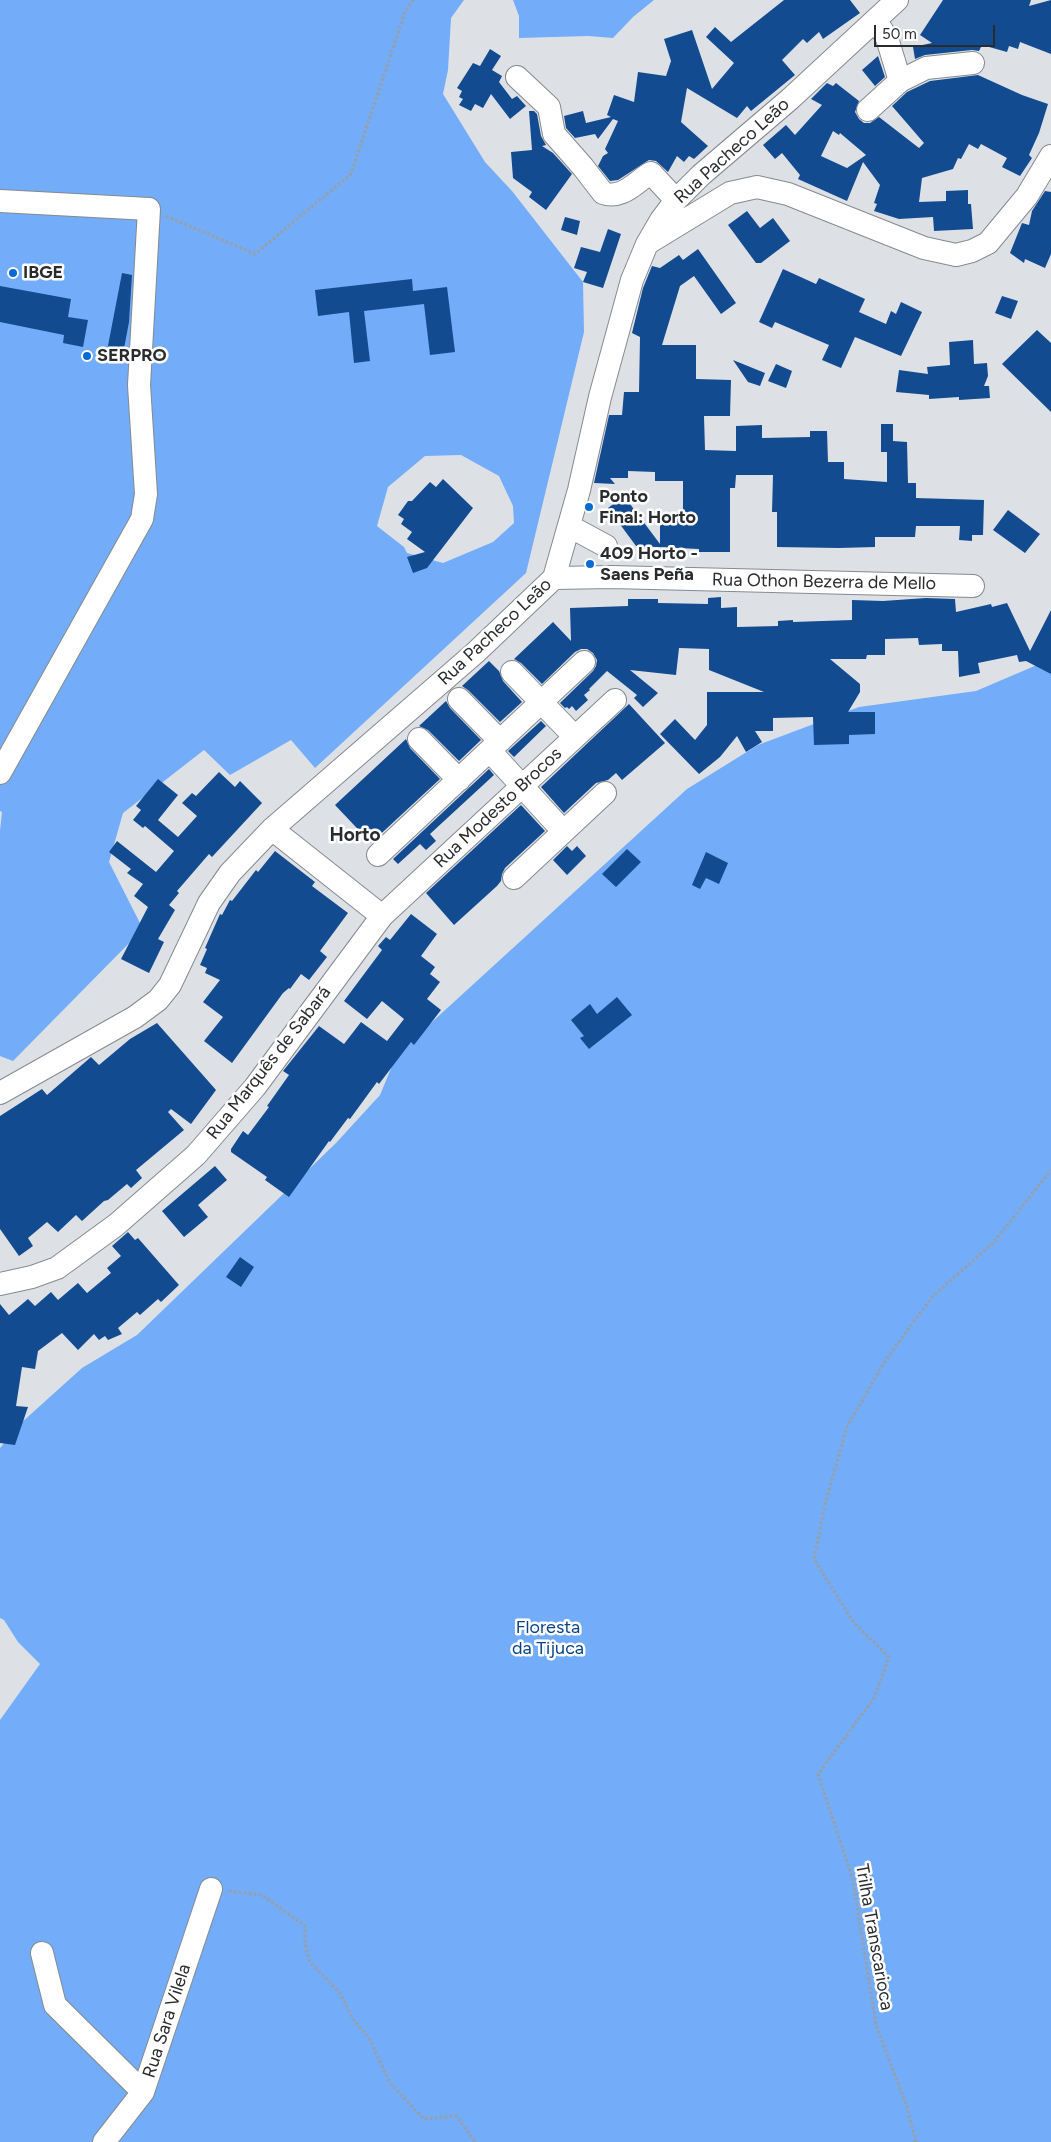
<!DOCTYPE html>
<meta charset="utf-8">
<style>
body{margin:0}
#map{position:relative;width:1051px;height:2142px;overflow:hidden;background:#dde1e6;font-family:Figtree,sans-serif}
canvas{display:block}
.scale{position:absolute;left:874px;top:25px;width:121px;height:22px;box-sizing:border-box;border:2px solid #292b2d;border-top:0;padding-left:6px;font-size:15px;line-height:18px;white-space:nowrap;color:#292b2d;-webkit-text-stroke:4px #fff;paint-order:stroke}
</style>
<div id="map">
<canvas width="1051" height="2142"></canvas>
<div class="scale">50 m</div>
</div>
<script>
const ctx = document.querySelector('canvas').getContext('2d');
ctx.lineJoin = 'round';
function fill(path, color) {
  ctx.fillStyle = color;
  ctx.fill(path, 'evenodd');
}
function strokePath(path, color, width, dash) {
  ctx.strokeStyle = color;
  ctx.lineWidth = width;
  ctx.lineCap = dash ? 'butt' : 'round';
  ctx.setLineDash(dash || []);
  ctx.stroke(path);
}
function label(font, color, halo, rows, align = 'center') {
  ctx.font = font + ' Figtree,sans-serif';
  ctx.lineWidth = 5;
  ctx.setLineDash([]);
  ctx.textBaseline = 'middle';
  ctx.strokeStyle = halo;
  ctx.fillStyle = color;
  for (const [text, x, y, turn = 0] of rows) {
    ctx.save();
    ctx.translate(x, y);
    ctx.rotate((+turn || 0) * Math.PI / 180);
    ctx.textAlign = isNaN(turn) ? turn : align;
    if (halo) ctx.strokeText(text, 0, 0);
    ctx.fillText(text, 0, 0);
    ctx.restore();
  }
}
const forest = new Path2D(`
 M0,0h464l-13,18 -3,52 -5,24 42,68 27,29 71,91 1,50 -58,241 -211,195 -24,-28 -61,35 -26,-25 -81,63 -14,49 34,67 -130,132 -13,-5v-225l2,-19 -2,-1zM461,455l38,21 14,30 1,17 -21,19 -50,21 -36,-10 -3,-6 -27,-21 11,-39 37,-31z
 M513,0h141l-21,17 -20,21 -25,-2 -69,2v-22z
 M1051,659v1483h-1051v-422l40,-56 -22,-22 -14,-22 -4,-2v-170l21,-25 61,-55 55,-33 199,-192 44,-48 17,-41 290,-265 71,-44 101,-38 117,-16z`);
const building = new Path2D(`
 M784,0h66l10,13 -37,26 -4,-7 -12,11 -4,-4 -21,21 13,15 -44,36 -4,-5 -10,12 -50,-30 -6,34 27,24 -14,13 -5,-3 -5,6 -7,-6 -9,16 -12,-11 -7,-1 -31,20 -8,1 -12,-15 5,-10 5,-3 -3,-4 13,-28 -5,-2 -15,20 -3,-5 -20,4 -9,-10 -2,-12 19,-5 3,12 25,-6 -4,-2 7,-20 20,7 4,-30 28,4 5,-15 -7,-22 28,-9 20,59 22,-26 -28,-26 9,-10 16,15z
 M943,0h88l-2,6 22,-6v54l-31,-12 -2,7 -9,-3 -2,6 -25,-7 -3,6 -7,-1 -47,5 -10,4 -2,-12 19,-4 -12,-8z
 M490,49l11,7 -9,14 10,6 -3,6 13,17 5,-3 9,10 -16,13 -19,-25 -8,14 -8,-4 -4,7 -12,-6 4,-6 -4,-2 3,-6 -5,-3 16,-25 7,3z
 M878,56l7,21 -10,9 -13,-16z
 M978,75l44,20 26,9 -9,29 -10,22 3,3 -12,18 -18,-9 5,-9 -26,-14 -3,5 -9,-5 -8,15 -3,-1 -5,11 -31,9 -3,24 27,-1v-10l22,-1v14h3l2,25 -39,2 -1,-14 -34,2 -25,-8 3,-7 -3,-1 6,-18 -17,-23 -16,39 -49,-22 2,-4 -18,-22 -7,6 -12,-14 23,-20 9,10 27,-30 -11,-6 16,-16 6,3 3,-3 23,18 -4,11 4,7 5,4h6l9,-6 40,31 5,-5 -32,-37 15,-14 23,-11zM833,131l6,4 1,-2 26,22 -19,13 -26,-12z
 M529,111h5l3,3 4,22 5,9 -4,1 11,7 19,21 -26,36 -17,-13 3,-5 -19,-14 -2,-26 21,-2z
 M1045,191l6,1v62l-6,14 -20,-9 -1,4 -14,-10 12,-30 7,2 3,-14z
 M747,211l13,17 13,-10 17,23 -29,22h-5l-28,-38z
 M565,217l15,4 -3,14 -16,-5z
 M608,229l13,5 -18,54 -20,-6 4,-10 -13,-4 7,-21 19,5z
 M698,249l38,54 -15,11 -27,-38 -14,10 -18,59h34v34l35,1 -1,36h-26l1,34 31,1v-25l26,-1v13l48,-1v-6h17l1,31h16v17l43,3v-30h-6v-28h12v17l14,1 1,41h8v15l68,2 -1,35h-11v6l-13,-1 1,-14h-44l-1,11h-40v10l-36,1 -62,-1v-35h-5l1,-37h-37l-1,13h-5v64h-31v-3l-63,-3 -28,-38 16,-12 36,48v-30h23v-33h-28v-9l-27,-1v7h-18l5,6 -21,-1 15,-68h13l2,-23h15l1,-55 -8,-4 11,-45 9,-22 8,2 19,-13 4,5z
 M783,269l33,15 3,-6 46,21 -6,13 27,12 5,-13 5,3 5,-12 21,10 -21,44 -46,-19 -14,31 -19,-8 7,-15 -54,-23 -3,6 -13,-6z
 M122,273l10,2 -3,47 -6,32 -16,-3z
 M412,279l1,12 34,-4 8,65 -25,3 -6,-51 -60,7 6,50 -16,2 -5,-51 -31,4 -3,-26z
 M0,286l71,13 -3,18 20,3 -5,27 -20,-4 1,-8 -64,-13z
 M1002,296l16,5 -7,18 -16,-6z
 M1037,330l14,13v69l-49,-48z
 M973,340l1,24 13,-1 1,13 -4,10h5l1,12 -31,2v-3l-30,2v-4l-33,-3 3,-22 29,4 -1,-7 23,-2 -1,-23z
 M733,360l32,13 -5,13 -12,-4z
 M776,364l16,7 -6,17 -18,-7z
 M443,479l30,29 -46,60 -14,5 -6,-16 18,-5 -18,-13 5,-7 -11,-8 3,-5 -6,-4 10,-14h4l18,-19 6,5z
 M1008,510l32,24 -15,19 -32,-23z
 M721,597v11l16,-1v20l41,-1v-5l15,-1v2l59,-2v-20l31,1 43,-3 29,1 1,13 35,-8 1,3 15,-4 23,48 21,-41v64l-25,-13 -7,1 -2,-7 -39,8 2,10 -21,4 -1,-26h-16v-7l-23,1 -1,-7 -33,1v16h-18l-1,4h-36l30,25v8l-12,20h27v22l-26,1v9l-35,1 -1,-28 -40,1v13h-18l7,11 -16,10 -9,-16 -17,21 -21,17 -39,-40 15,-15 20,21 12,-15v-33h57l-55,-22v-21l-30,-1 -3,27 -46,-5 28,23 -15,14 -9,-9 3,-3 -30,-24 -18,18 1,1 -6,5 4,5 -12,11 -4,-5 -3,3 -2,-2 -2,1 -5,-5 33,-32 3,-5 1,-6 -4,-7 -6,-4h-6l-6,3 -33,32 -21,-21 -7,-4 39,-37 18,19 -1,-33 58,-2v-7h30v4l50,1v-6z
 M489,661l10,10 4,10 19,21 -22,20 -32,-32 -6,-4z
 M446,701l4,7 31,32 -22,21 -31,-31 -9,-4z
 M629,704l36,39 -43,37 -6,-7 -8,7 -12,3 -32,30 -23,-26z
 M541,721l5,5 -32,31 -6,-6z
 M406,739l4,9 30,31 -69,64 -36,-38z
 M489,769l5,6 -64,59 6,7 -10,9 -6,-6 -22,20 -5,-5z
 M219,772l16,15 5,-6 22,22 -50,54 -3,-3 -32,37 2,2 -10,12 6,5 -17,29 6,3 -15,31 -28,-14 27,-52 -14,-11 9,-12 -16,-11 4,-4 -22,-17 8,-11 39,31 18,-21 -29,-25 -2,2 -10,-8 8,-10 -5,-4 22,-27 20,16 -20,25 20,17 19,-21 -15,-13 10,-10 4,3z
 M521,805l24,26 -40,37 -3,6 -1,7 -4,5 -43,39 -28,-32z
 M567,846l5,5 5,-5 9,10 -19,19 -14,-15z
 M627,849l14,13 -25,25 -14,-13z
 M275,851l40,31 -3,4 36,27 -28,38 7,6 -18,23 -8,-6 -11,15 -1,-1 -6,5 -51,70 -28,-22 19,-24 -20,-15 17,-22 -15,-7 2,-5 -7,-3 7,-16 -2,-1 15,-34 2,1 8,-15 2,1 24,-31 2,2z
 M706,852l22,11 -9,21 -13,-6 -6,11 -8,-4z
 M411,914l26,20 -16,22 14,11 -5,7 10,8 -13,17 14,11 -27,35 -3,-3 -32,42 -2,-2 -27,37 -2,-1 -18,24 -1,-1 -40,56 -24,-17 2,-3 -36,-25v-3l12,-18 5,4 21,-28 -2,-1 22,-31 -6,-4 36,-45 25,18 17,-22 26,19 17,-22 -22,-18 -15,18 -23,-18 38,-51 -4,-4 8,-9 4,3z
 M617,997l15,18 -43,34 -9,-11 4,-2 -13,-16 19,-16 7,10z
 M157,1023l59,67 -25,34 -20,-15 -3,3 16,18 -48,40 6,8 -11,10 -4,-4 -19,16 -4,1 -22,20 -6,-6 -18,17 -11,-10 -19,16 5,8 -14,10 -19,-27v-113l42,-27 5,6 44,-38 8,8 31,-26z
 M215,1166l12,14 -29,25 10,12 -24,20 -22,-26z
 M128,1232l7,8 3,-2 41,47 -18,17 -3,-3 -18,16 -3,-3 -19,16 4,6 -14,6 -3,-4 -6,4 -5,-6 -16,16 -16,-17 -24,18 -3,18 -13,-2 -6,39 12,1 -13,38 -15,-2v-139l9,11 19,-16 7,7 16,-14 7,8 20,-17 9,10 24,-20 -4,-5 14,-12 -9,-10z
 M240,1257l14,10 -13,20 -15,-10z`);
const path = new Path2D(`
 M166,216l89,38 96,-80 54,-162 8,-12
 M229,1891l33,4 43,31v18l5,18 30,31 13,26 16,19 21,45 34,36 32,-3 20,26
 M916,2142l-9,-35 -31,-82 -23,-145 -35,-106 56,-76 15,-41 -35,-34 -40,-64 11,-55 22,-77 38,-66 47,-64 61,-54 58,-73`);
const minor = new Path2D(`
 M517,77l32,30 5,27 29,33 20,26c20,7 33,-12 48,-20l25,27
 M900,81l26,-13 47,-5
 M868,110l32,-29 -13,-43 -11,-17
 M0,201l149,8 -10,176 7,109 -4,25 -142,254
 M648,243l82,-50 27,-6 31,7 136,54 32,7 16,-4 16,-8 39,-47 24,-40
 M569,526l37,20
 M554,578l57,-1 362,9
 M512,672l63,65
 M459,699l41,42
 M419,739l40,41
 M490,751l73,80
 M272,829l110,87
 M378,855l206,-193
 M514,878l91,-85
 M0,1093l135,-76 23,-17 12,-15 39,-82 21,-30 42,-44 203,-176 79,-75 25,-88 21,-93 32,-117 15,-36 14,-24 15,-20 25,-25 89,-76 107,-99
 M0,1284l32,-7 25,-9 59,-43 80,-70 59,-68 127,-171 233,-216
 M42,1953l13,52 88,87
 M104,2142l39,-50 68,-203`);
const markers = [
 [13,273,5,"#086ad3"],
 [87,356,5,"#086ad3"],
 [589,507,5,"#086ad3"],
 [590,564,5,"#086ad3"]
];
const streetNames = [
 ["Rua Pacheco Leão",732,151,-42],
 ["Rua Othon Bezerra de Mello",824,582,1],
 ["Rua Pacheco Leão",495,632,-43],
 ["Rua Modesto Brocos",498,808,-43],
 ["Rua Marquês de Sabará",269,1063,-52],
 ["Trilha Transcarioca",874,1937,80],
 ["Rua Sara Vilela",167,2021,-72]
];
const poiNames = [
 ["IBGE",23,273],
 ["SERPRO",97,356],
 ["Ponto",599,497],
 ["Final: Horto",599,518],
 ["409 Horto -",600,554],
 ["Saens Peña",600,575]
];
const parkNames = [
 ["Floresta",548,1628],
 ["da Tijuca",548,1649]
];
const neighbourhoodNames = [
 ["Horto",355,835]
];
fill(forest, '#73acf9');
fill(building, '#134b90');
strokePath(minor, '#868a8e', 24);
strokePath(path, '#9b9ea2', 3, [2.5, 2.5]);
strokePath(minor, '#fff', 22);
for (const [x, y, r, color] of markers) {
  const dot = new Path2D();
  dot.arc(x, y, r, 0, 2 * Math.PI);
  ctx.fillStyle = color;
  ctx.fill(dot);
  strokePath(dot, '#fff', 2);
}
label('18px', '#292b2d', '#fff', streetNames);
label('bold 18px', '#292b2d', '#fff', poiNames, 'left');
label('18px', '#094386', '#fff', parkNames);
label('bold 19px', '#292b2d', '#fff', neighbourhoodNames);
</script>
